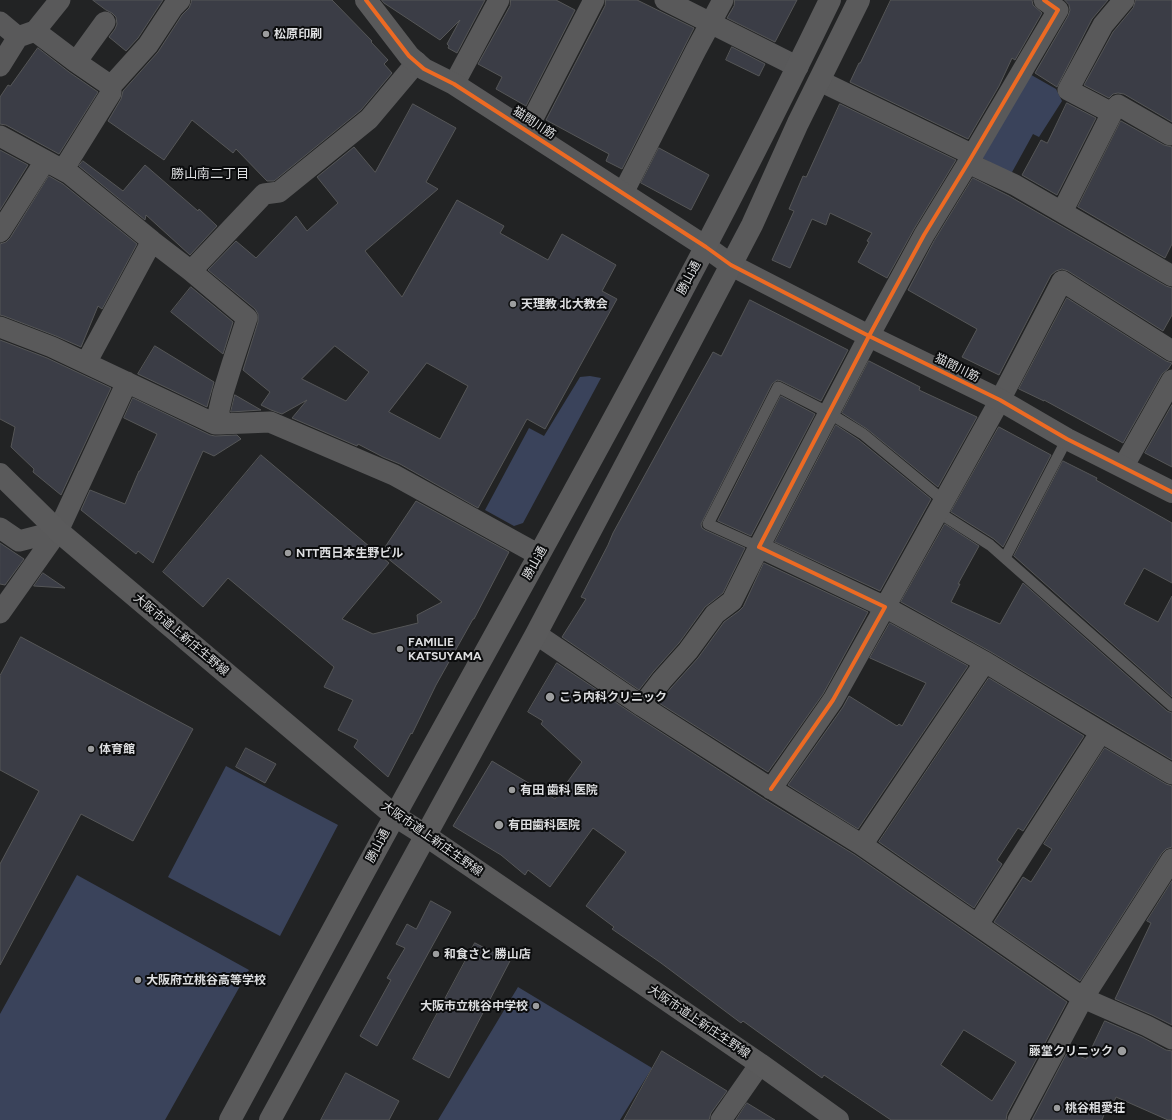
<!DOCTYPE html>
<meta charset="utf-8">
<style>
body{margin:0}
canvas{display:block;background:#222324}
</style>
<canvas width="1172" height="1120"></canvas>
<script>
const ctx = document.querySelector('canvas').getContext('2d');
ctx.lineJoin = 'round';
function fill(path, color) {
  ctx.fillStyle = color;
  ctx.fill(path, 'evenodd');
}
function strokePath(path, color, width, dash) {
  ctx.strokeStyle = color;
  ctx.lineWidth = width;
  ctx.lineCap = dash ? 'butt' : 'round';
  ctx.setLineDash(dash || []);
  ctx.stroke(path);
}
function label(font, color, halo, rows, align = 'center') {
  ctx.font = font + ' Figtree,"Noto Sans JP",sans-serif';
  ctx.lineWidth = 4;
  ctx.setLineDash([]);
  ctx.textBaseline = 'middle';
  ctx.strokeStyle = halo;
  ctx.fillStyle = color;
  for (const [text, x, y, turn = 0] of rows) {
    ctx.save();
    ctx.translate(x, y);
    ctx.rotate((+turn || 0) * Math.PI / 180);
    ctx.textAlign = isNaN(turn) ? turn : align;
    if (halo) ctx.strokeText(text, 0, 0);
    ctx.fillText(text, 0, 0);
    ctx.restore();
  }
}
const green = new Path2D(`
 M1026,72l30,17 6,12 -23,36 -6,-3 -22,40 -36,-20z
 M590,376l11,2 -78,145 -9,3 -29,-16 44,-82 15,8 36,-59z
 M226,766l112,59 -58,111 -112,-59z
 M77,875l172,95 -84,150h-165v-106z
 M518,987l134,81 -32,52h-182z`);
const building = new Path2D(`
 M93,0h70l-25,38 -12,13 -17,-14 6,-8 2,-5 -1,-7 -4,-4 -6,-3z
 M192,0h140l40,41 -1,1 17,18 -4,4 8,9 -31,37 -87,71h-7l-31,-32 -3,4 -41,-33 -28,40 -56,-39 13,-22 2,-8 35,-39 24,-37 7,-7 2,-5z
 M382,0h103l-28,53 -9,-5 1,-2 -2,-2 13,-24 -20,20 -56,-37z
 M511,0h45l19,10 -49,96 -30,-17 6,-12 -24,-13 32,-58z
 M606,0h31l57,28 -72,141 -16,-8 3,-7 -63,-34 59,-114z
 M735,0h62l-22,42 -48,-24 7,-12z
 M891,0h141l1,5 9,8 -27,47 -3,-2 -13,28 -31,53 -118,-57 9,-19h1z
 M1065,0h43l-16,19 -35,68 -22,-14 33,-57 2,-6 -1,-5z
 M1136,0h36v122l-48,-28 -6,-1 -5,1 -4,4 -25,-13 29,-53 20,-24z
 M732,47l33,17 -6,12 -33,-16z
 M38,48l31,24 29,20 -39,62 -53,-29 -6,-1v-27l8,-12 2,1z
 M1067,103l29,15 -39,77 -35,-20 19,-35 6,3z
 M413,104l43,24 -30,54 12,7 -73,62 37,46 55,-97 47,26 -4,7 48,27 14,-26 54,31 -14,26 15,8 -72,130 -18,-10 -49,89 -78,-44 -17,-7 -25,-13 -1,2 -65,-28 15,-18 -25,14 -11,-4 -10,-5 9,-13 -27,-22 15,-48v-8l-3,-5 -47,-39 28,-29 20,17 40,-42 11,15 31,-28 -21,-26 37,-30 21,25zM335,346l34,26 -23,29 -44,-22zM427,363l41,23 -28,53 -51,-27z
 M840,104l116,56 -42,69 -27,49 -29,-16 11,-20 -2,-1 5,-8 -42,-20 -4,12 -14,-6 -22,49 -18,-8 22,-49 -5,-2 14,-33 3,1z
 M1121,121l43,24 8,2v97l-7,14 -87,-51z
 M659,148l50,27 -18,35 -50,-27z
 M0,150l28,15 -28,45z
 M83,161l40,30 22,-26 53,46 1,-2 18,17 -27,29 -44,-40 -1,5 -66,-54z
 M49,176l14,8 74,60 -35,65 -4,-3 -17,41 -25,-11 -52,-20 -4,-1v-71l6,-2 4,-4z
 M973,178l36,18 157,90 6,2v27l-9,16 -95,-60 -6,-2 -6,2 -5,4 -52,100 -37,-18 15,-28 -69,-39 26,-49z
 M191,287l42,35 -10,32 -52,-42z
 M1067,298l99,63 6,2 -4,6 -6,5 -39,69 -79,-43v1l-25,-12z
 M750,300l98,50 -27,51 -40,-20 -4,-1 -5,4 -71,140 1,4 3,2 40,18 -22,45 -18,14 -26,36 -26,29 -14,18 -77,-53 24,-38 -5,-2 27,-52 5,-12 61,-111 39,-70 8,4z
 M0,340l47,18 64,30 -50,107 -28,-23 1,-3 -23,-22 4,-20 -15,-8z
 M155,346l59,36 -7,25 -69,-33z
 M869,361l51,26 -1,3 58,27 -39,70 -71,-58 -25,-16z
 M235,395l26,15 -30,2z
 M781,396l34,18 -64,122 -33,-15z
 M133,398l77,37 5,1 22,-1 4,4 -27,17 -11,-5 -50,112 -15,-12 -2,3 -55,-44 9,-20 35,14 14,-33h1l17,-37 -33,-16z
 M1172,405v62l-27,-14z
 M836,425l23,15 72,59 -51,92 -105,-49z
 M999,427l52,28 -48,92 -9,-8 -43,-27z
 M261,455l128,108 -47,56 31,15 45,-11 -1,-8 25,-13 -61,-49 35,-52 93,51 -35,67h-1l-37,66 -24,49 -1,-1 -23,44 -34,-30 4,-7 -20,-10 15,-30 -29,-13 10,-20 -106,-89 -25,29 -40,-35z
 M1063,461l34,17 -1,2 76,43v60l-28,-15 -20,36 34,18 14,-26v101l-158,-141z
 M945,524l34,22 -21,38h2l-9,18 49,22 23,-41 144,128 5,2v47l-181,-108 -90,-50z
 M0,543l24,16 -19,26 -5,-1z
 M764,563l104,49 -45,82 -55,78 -109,-69 12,-15 27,-30 26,-36 15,-11 4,-4z
 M43,573l22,15 -31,-2z
 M890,623l78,43 -110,163 -70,-44 55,-78 6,-11 48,30 2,-2 3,2 24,-43 -56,-25z
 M21,637l172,92 -60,112 -52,-27 -81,151v-101l39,-73 -39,-21v-94z
 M557,663l79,53 128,83 91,56 212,147 -60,112 -1,6h-115l-67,-45 -2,3 -79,-57 -2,2 -80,-60 -49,-34 2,-2 -28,-21 40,-54 -33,-24 -43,59 -22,-17 -3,5 -24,-20 -48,-29 39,-65 63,38 27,-37 -41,-38 2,-3 -15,-9zM964,1030l52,32 -24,39 -51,-36z
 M989,678l95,58 -61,95 -5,-3 -21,32 5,4 -28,44 -95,-66z
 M246,748l30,16 -11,19 -29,-16z
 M1105,748l61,36 6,2v61l-6,2 -4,4 -82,128 -86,-59 29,-45 8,5 21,-33 -8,-5z
 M1172,881v144l-20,-10 -37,-16 36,-76 -4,-2z
 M431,901l20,11 -74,134 -17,-10 31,-56 -4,-2 18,-30 -9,-4 11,-20 9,5z
 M475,943l35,18 -61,117 -36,-19z
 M1105,1021l37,16 24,13 6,1v69h-4l-52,-23 -6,14 -4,-2 -4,11h-70l36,-69 18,8z
 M662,1051l65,40 -16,22 -2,7h-85z
 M346,1073l53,28 -10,19h-68z
 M747,1103l28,17h-39z`);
const service = new Path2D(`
 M938,512l52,33 182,161
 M759,547l-51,-23 70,-137 51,26 34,21 81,67
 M1005,558l62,-119`);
const minor = new Path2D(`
 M665,0l133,67
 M0,22l18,15
 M35,31l41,31 35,24
 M76,62l29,-40
 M0,66l18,-29 17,-6 25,-31
 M820,81l153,74
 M454,84l45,-84
 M1112,113l6,-8 52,30
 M527,130l67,-130
 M0,136l70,38 82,67 39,30 56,47 -15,46 -9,29 -4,17 1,14
 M968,163l47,22 157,91
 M63,170l48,-77v-7l37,-41 25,-38 7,-7
 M623,193l73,-143 27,-50
 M1062,212l50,-99 -44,-23 35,-65 21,-25
 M0,232l45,-71
 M191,271l73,-77 15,-2 90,-73 48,-57
 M0,327l52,20 163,77h5l50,-2 124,53 145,80
 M86,363l66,-122
 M1123,467l49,-87
 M0,528l19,13 39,-10
 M0,613l58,-82 69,-149
 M536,634l106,72 125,80 95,59 221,153 64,28 25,13
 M985,662l-100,-55 115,-207 62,-119 110,70
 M642,706l20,-26 26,-29 27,-37 17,-13 27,-54
 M771,789l62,-89 52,-93 -126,-60 110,-211 55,-101 44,-72 90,-153 -14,-10
 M862,845l123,-183 116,70 71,42
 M978,924l123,-192
 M721,1120l39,-56
 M1018,1120l65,-122 89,-139`);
const tertiary = new Path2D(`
 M366,0l43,56 15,13 30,15 252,163 25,18 138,71 131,64 67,39 105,53`);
const primary = new Path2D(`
 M0,474l58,57 337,285 30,19 335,229 78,56
 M230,1120c63,-116 125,-233 189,-348 141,-255 284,-509 411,-772
 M270,1120l266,-486 195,-369 21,-40 46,-102 61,-123`);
const cycleway = new Path2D(`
 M366,0l43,56 15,13 30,15 252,163 25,18 138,71 131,64 67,39 105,53
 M771,789l62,-89 52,-93 -126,-60 110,-211 55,-101 44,-72 90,-153 -14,-10`);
const markers = [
 [266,34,4,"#9c9d9e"],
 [513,304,4,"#9c9d9e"],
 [288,553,4,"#9c9d9e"],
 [400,649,4,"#9c9d9e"],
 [550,697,5,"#9c9d9e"],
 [91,749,4,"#9c9d9e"],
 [512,790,4,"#9c9d9e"],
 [499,825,5,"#9c9d9e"],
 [436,954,4,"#9c9d9e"],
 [138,980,4,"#9c9d9e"],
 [536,1006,4,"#9c9d9e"],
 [1122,1051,5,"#9c9d9e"],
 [1057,1108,4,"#9c9d9e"]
];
const poiNames = [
 ["松原印刷",274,34],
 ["天理教 北大教会",521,304],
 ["NTT西日本生野ビル",296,553],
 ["FAMILIE",408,642],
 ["KATSUYAMA",408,656],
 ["こう内科クリニック",559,697],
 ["体育館",99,749],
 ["有田 歯科 医院",520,790],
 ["有田歯科医院",508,825],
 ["和食さと 勝山店",444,954],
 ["大阪府立桃谷高等学校",146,980],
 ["大阪市立桃谷中学校",528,1006,"right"],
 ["藤堂クリニック",1113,1051,"right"],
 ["桃谷相愛荘",1065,1108]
];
const streetNames = [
 ["猫間川筋",534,123,33],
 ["勝山通",689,278,-62],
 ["猫間川筋",957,368,26],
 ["勝山通",535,563,-61],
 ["大阪市道上新庄生野線",181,635,40],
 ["大阪市道上新庄生野線",432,839,35],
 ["勝山通",378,846,-62],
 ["大阪市道上新庄生野線",699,1022,34]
];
const neighbourhoodNames = [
 ["勝山南二丁目",210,174]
];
fill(green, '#3a435b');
fill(building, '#3b3d46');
strokePath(building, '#555657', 1);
strokePath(service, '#59595a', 11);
strokePath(minor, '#59595a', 21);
strokePath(tertiary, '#59595a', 22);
strokePath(primary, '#5a5a5b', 22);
strokePath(cycleway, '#ed6a23', 4);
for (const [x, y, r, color] of markers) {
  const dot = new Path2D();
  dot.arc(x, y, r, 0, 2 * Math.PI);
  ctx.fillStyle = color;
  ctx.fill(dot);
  strokePath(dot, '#0b0c0d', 1.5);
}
label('bold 12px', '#dddee0', '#0b0c0d', poiNames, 'left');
label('12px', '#dddee0', '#0b0c0d', streetNames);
label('13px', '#dddee0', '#0b0c0d', neighbourhoodNames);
</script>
